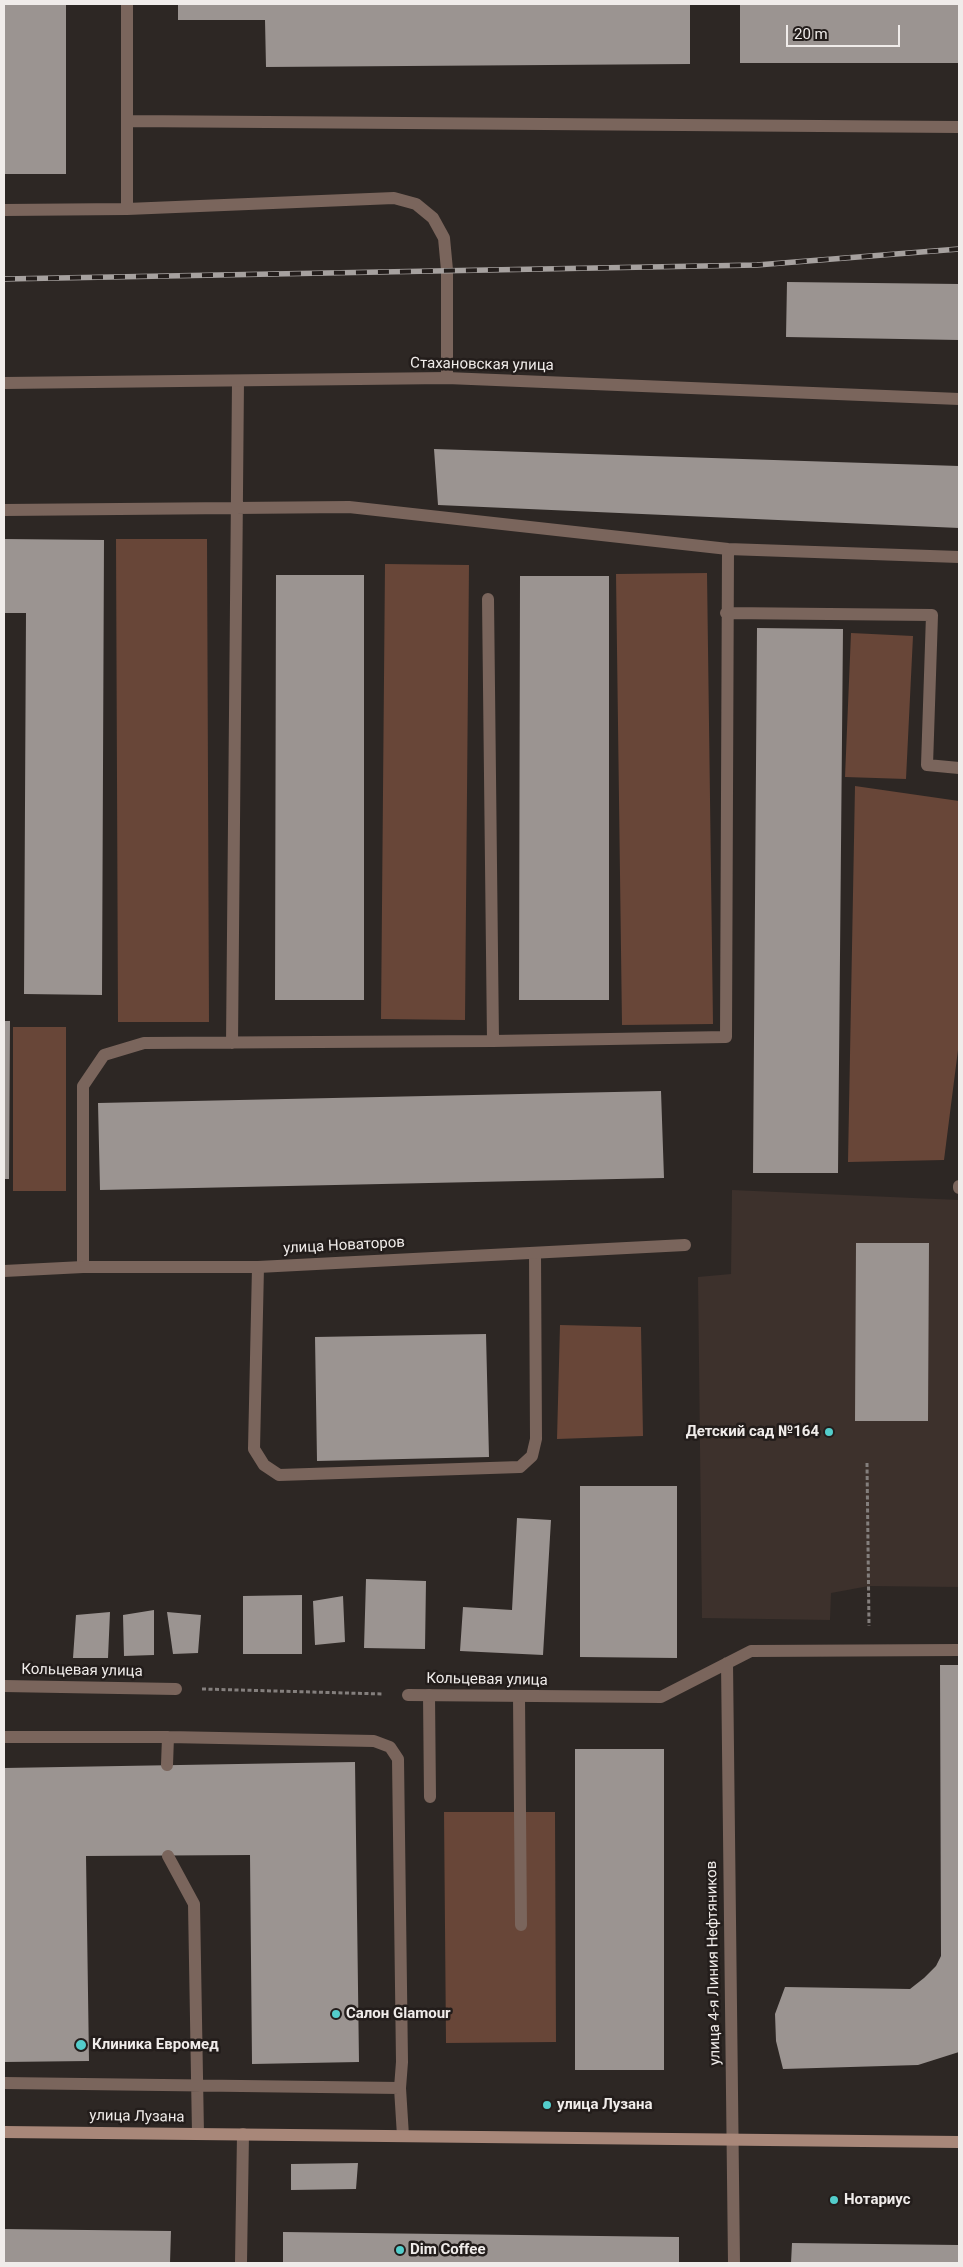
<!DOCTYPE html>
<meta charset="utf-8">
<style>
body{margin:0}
#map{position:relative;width:963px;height:2267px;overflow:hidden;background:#2d2724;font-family:Roboto,sans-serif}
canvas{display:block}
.frame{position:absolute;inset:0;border:5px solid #f0ecea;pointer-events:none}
.scale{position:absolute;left:786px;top:25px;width:114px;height:22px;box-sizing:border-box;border:2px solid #f0ecea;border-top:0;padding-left:6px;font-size:15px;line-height:18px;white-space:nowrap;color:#f0ecea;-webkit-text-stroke:4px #231d1b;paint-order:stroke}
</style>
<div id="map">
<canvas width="963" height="2267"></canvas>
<div class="frame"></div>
<div class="scale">20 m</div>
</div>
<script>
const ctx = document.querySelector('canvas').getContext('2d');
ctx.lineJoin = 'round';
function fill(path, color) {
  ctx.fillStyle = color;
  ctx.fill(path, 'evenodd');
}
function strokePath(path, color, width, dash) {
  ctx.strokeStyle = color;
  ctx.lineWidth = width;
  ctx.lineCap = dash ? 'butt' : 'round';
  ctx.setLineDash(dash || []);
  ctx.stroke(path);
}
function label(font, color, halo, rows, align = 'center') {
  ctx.font = font + ' Roboto,sans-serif';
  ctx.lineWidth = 5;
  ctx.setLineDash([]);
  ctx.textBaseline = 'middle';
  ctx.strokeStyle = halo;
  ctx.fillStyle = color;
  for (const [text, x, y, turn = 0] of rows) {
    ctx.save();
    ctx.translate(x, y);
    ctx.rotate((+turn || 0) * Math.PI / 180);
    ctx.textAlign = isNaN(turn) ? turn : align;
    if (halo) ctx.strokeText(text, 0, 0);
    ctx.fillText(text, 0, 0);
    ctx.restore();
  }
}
const built = new Path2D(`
 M732,1190l227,10v387l-90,-1 -38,7 -1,27 -128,-2 -4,-341 33,-3z`);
const green = new Path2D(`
 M116,539h91l2,483h-91z
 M385,564l84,1 -4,455 -84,-1z
 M707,573l6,451 -91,1 -6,-451z
 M851,633l62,3 -7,143 -61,-2z
 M855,786l104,15v241l-15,118 -96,2z
 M13,1027h53v164h-53z
 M560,1325l81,2 2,109 -86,3z
 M444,1812h111l1,230 -110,1z`);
const building = new Path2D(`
 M4,4h62v170h-62z
 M178,4h512v60l-424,3 -1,-47h-87z
 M740,4h219v59h-219z
 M787,282l172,2v56l-173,-3z
 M434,449l525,17v62l-521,-23z
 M4,539l100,1 -2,455 -78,-1 2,-381h-22z
 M276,575h88v425h-89z
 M520,576h89v424h-90z
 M757,628l86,1 -5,544h-85z
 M4,1021h6l-1,158h-5z
 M661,1091l3,87 -564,12 -2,-87z
 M856,1243h73l-1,178h-73z
 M486,1334l3,123 -172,4 -2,-124z
 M580,1486h97v172l-97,-1z
 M517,1518l34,2 -8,135 -83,-4 3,-44 49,3z
 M366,1579l60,2 -1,68 -61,-1z
 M302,1595v59h-59v-58z
 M343,1596l2,46 -30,3 -2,-44z
 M154,1610v45l-30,1 -1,-41z
 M110,1612l-2,46h-35l3,-43z
 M167,1612l34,3 -3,38 -25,1z
 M940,1665h19v387l-41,13 -135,4 -7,-28 -1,-27 10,-27 125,2 14,-11 12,-12 5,-10z
 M575,1749h89v321h-89z
 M355,1762l4,300 -107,2 -2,-209 -164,1 3,205 -85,1v-294z
 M358,2163l-2,26 -65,1v-26z
 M4,2229l167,2 -1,32h-166z
 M283,2232l396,5v26h-396z
 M792,2243l167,2v18h-168z`);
const path = new Path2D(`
 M867,1463l2,163
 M202,1689l181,5`);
const service = new Path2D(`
 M128,121l831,6
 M127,209l267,-11 22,6 17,14 11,20 3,32v108
 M4,210l123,-1v-205
 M4,510l345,-3 379,42 231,8
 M488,599l5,442
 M726,613l206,2 -5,150 32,3
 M232,1043l6,-662
 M959,1188v-2
 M83,1267v-181l21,-31 40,-12 349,-2 233,-4 2,-488
 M258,1267l-4,182 10,16 15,10 241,-8 12,-11 4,-17 -1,-186
 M4,1686l172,3
 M429,1695l1,102
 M519,1697l2,228
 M4,1737h164l206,4 16,6 8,12 4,303 -2,26
 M167,1765l1,-28
 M168,1856l26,48 4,230
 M4,2083l396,5 3,48
 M241,2263l2,-129`);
const minor = new Path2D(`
 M4,1271l79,-4h175l427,-22
 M727,1663l7,600
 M408,1695l253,2 90,-46 208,-1`);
const tertiary = new Path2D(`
 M4,383l443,-5 512,21`);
const secondary = new Path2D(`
 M4,2132l955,10`);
const rail = new Path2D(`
 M4,279l753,-14 202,-16`);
const markers = [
 [829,1432,5,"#53cdcb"],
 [336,2014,5,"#53cdcb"],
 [81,2045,6,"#53cdcb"],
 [547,2105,5,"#53cdcb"],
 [834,2200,5,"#53cdcb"],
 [400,2250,5,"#53cdcb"]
];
const streetNames = [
 ["Стахановская улица",482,365,1],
 ["улица Новаторов",344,1246,-3],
 ["Кольцевая улица",82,1671,1],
 ["Кольцевая улица",487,1680,1],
 ["улица 4-я Линия Нефтяников",714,1963,-91],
 ["улица Лузана",137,2117,1]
];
const poiNames = [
 ["Детский сад №164",819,1432,"right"],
 ["Салон Glamour",346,2014],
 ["Клиника Евромед",92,2045],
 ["улица Лузана",557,2105],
 ["Нотариус",844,2200],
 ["Dim Coffee",410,2250]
];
fill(built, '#3d312c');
fill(green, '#684638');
fill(building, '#9b9491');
strokePath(path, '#847f7d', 3, [4, 2.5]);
strokePath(service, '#7a655c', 12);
strokePath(minor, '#7a655c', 12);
strokePath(tertiary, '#7a655c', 12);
strokePath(secondary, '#a88779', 12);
strokePath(rail, '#a6a19f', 5.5);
strokePath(rail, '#231d1b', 4, [11]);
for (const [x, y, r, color] of markers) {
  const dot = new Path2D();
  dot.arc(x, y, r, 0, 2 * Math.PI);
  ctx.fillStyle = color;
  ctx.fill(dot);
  strokePath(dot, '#231d1b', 2);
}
label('15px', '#f0ecea', '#231d1b', streetNames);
label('bold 15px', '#f0ecea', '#231d1b', poiNames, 'left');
</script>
